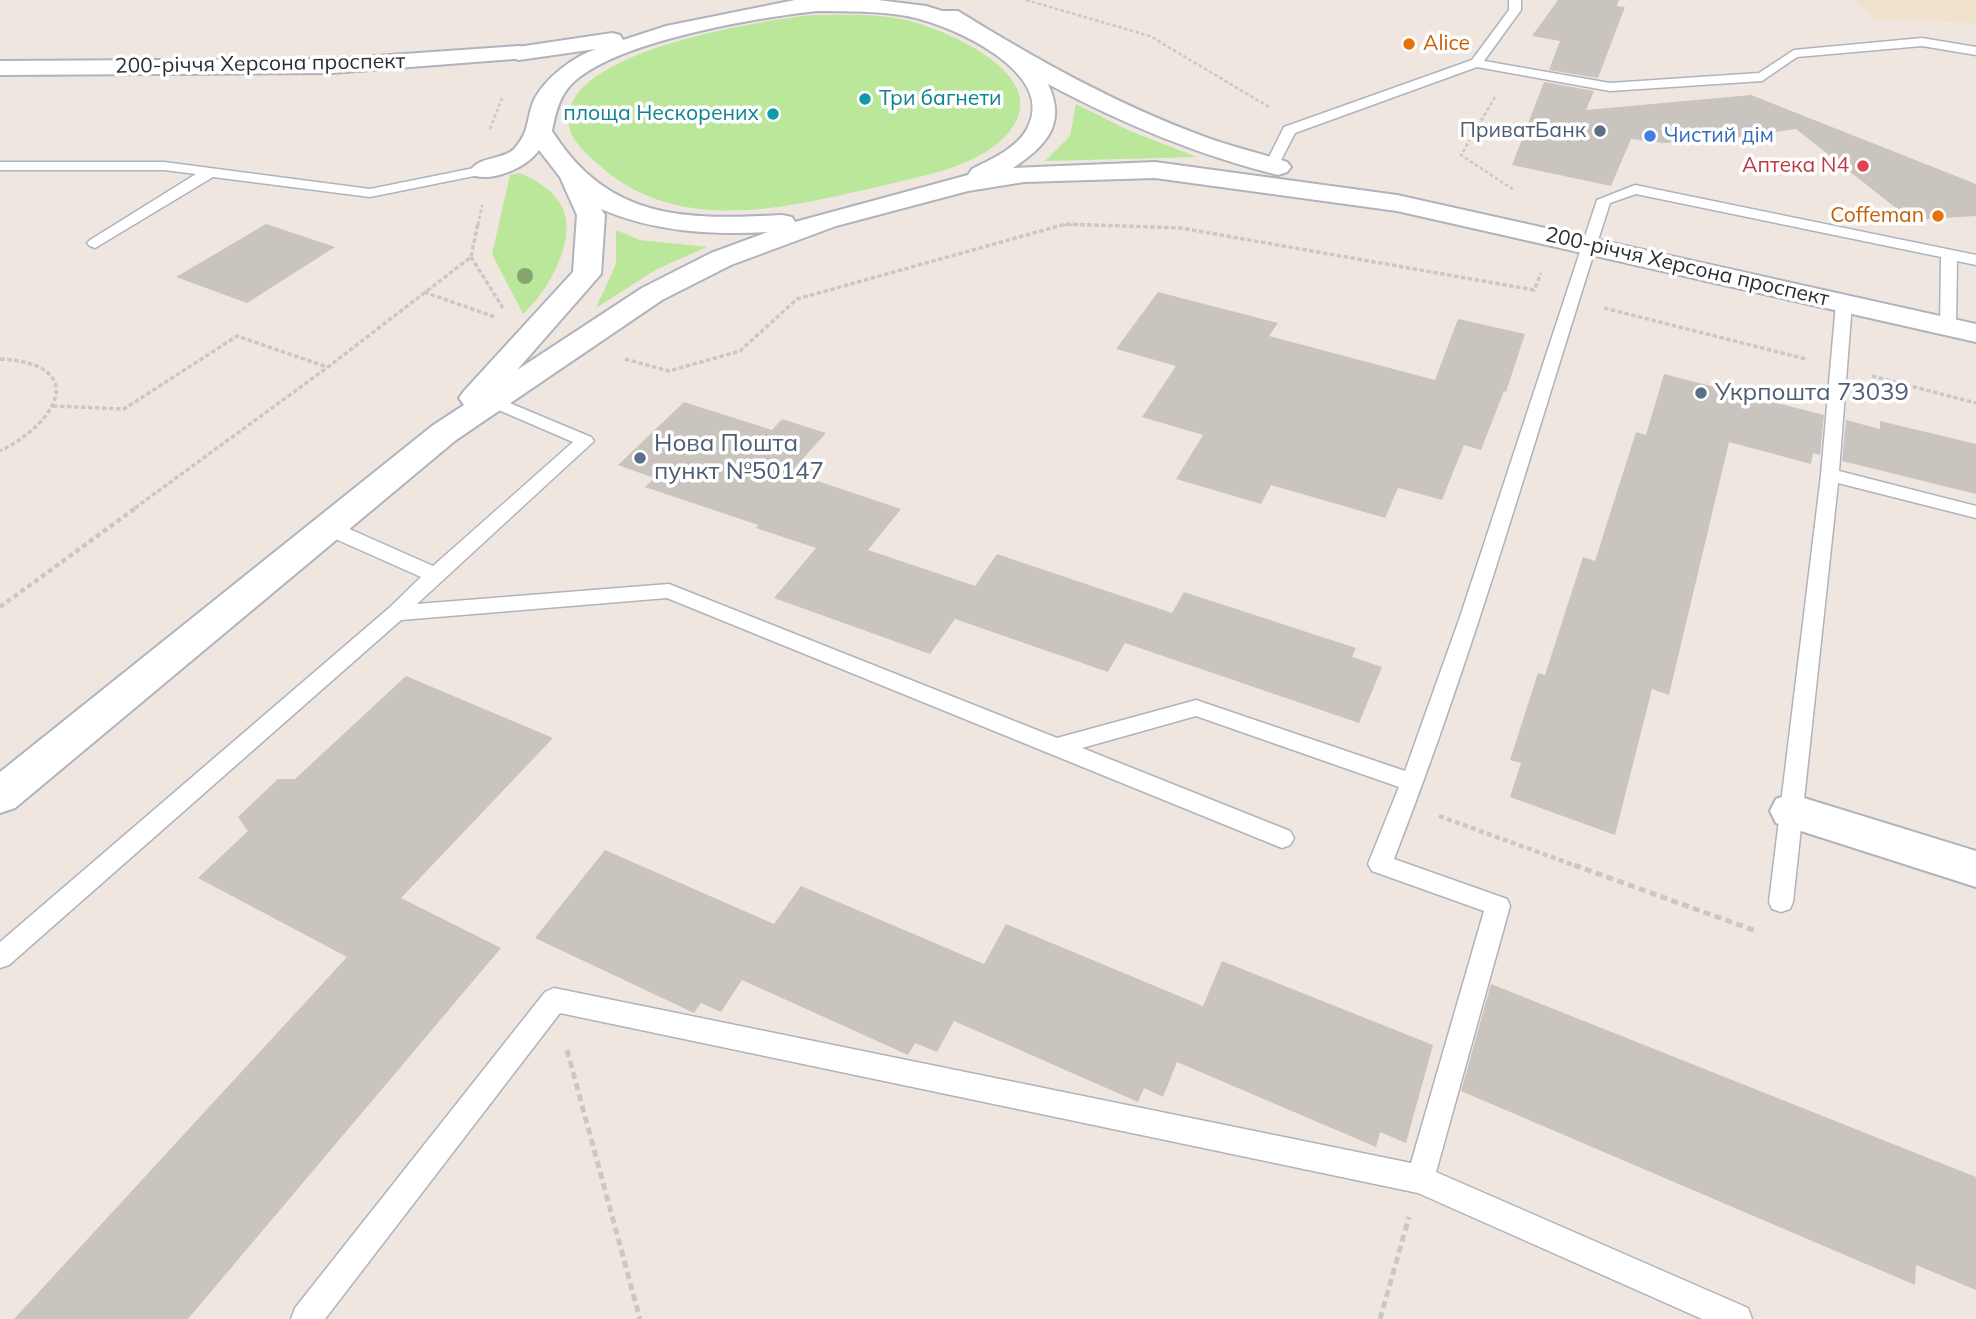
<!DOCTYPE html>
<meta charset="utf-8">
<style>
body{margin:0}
canvas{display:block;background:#efe7df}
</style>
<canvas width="1976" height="1319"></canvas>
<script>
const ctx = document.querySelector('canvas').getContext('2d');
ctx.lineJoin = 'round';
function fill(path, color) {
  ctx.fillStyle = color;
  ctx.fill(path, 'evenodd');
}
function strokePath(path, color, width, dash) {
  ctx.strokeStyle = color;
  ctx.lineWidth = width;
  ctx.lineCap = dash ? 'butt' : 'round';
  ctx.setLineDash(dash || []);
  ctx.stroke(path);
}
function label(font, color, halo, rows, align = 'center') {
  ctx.font = font + ' Mulish,sans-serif';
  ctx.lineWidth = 7;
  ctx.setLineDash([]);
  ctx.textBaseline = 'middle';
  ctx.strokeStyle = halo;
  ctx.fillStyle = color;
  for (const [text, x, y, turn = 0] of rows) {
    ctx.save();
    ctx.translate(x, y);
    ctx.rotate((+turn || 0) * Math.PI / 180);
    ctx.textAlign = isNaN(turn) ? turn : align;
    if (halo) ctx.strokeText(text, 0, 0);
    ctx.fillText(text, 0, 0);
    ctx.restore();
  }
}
const education = new Path2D(`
 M1852,0h124v23l-100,-3z`);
const green = new Path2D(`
 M811,15c31,0 64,-2 95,5 41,10 148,55 104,111 -28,35 -84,44 -125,54 -91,21 -199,51 -279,-14 -10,-9 -27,-22 -33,-34 -38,-83 188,-116 238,-122z
 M1076,104l54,27 67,26 -152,4 25,-25z
 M520,173c17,7 38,20 44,39 11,33 -17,80 -41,102l-31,-60 18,-79z
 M616,230l24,10 67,7 -50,22 -61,39 20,-44z`);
const building = new Path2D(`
 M1558,0h61l-2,6 8,1 -27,71 -49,-8 11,-29 -28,-5z
 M1544,82l50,9 -8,19 165,-15 225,89v32l-65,4 -115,-91 -63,9 -5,6 -26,-5 -37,4 -34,-4 -20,47 -99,-21z
 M266,224l69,23 -88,56 -71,-26z
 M1158,292l120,31 -9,13 166,44 23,-61 67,15 -19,58 -2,-1 -23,59 -17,-5 -22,55 -44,-12 -13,30 -114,-33 -10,19 -85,-25 27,-44 -61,-18 34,-51 -60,-17z
 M1664,374l160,41 -4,40 -7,-2 -2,11 -82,-22 -60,253 -17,-6 -37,146 -105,-38 11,-34 -11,-3 28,-87 7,2 38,-118 12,4 41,-129 10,3z
 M684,402l88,28 10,-11 44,14 -35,39 110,37 -33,41 107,36 22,-32 175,59 12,-21 172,56 -4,9 30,10 -23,56 -234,-80 -17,29 -153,-53 -25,35 -156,-56 42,-50 -60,-20 2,-3 -113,-38 9,-9 -36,-13z
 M1846,420l34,9v-8l96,23v50l-134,-33z
 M406,676l147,62 -152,160 100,50 -313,371h-174l333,-362 -149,-79 50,-47 -10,-14 40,-38h17z
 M605,850l169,74 27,-38 183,78 22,-40 197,82 19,-45 211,84 -27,98 -26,-11 -4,15 -199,-85 -14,35 -19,-9 -6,14 -184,-81 -17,31 -22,-9 -7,12 -166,-75 -21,32 -20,-9 -7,10 -159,-75z
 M1491,984l485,193v113l-60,-25 -1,20 -454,-194z`);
const pathFar3 = new Path2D(`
 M1026,0l124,36 119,71
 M1495,97l-34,58 53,35
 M490,129l12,-31
 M478,225l4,-20
 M1063,225h30`);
const pathFar2 = new Path2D(`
 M471,257l32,51
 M424,292l71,25
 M1604,308l202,51
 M0,359c91,5 57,64 0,92
 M625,359l44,12 71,-20 57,-52 269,-75 115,4 353,62 7,-17
 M1872,376l104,27
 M53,406l71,3 113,-73 90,31
 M135,508l193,-141 143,-110 7,-34`);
const pathFar1 = new Path2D(`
 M0,607l137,-100
 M1439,816l140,51`);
const path = new Path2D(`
 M1574,865l182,66
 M567,1050l73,269
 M1380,1319l29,-102`);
const lane = new Path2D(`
 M1509,0h12v10l-37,51 126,22 149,-10 35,-23 128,-12 54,9v8l-54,-9 -125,11 -35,24 -152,10 -133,-24 -182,66 -18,35h-10l-2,-3 19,-38 188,-67 37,-50z
 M0,162h164l206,27 114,-23 7,4 -7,4 -114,23 -157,-20 -118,71 -5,-2 -3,-3 3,-3 106,-66 -32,-4h-164z
 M1635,185l341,70v10l-19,-4 -1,65 -8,5 -8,-5 1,-69 -305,-63 -26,9c-71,219 -132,441 -216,656l113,40 3,7 -74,266 312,136 4,11h-50l-284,-126 -858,-180 -235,306h-34l4,-11 250,-316 9,-4 857,175 73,-252 -112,-40 -4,-7 31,-77 -203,-71 -114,32 208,83 4,7 -4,7 -8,3 -615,-250 -266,22 -392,345 -9,3v-26l389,-334 32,-31 -99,-44 -3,-5 3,-5h14l97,43 140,-124 -86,-37 -3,-4 9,-5 98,41 3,4 -177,163 252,-20 388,154 139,-38 209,71 55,-154 137,-417z
 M1844,298l8,5 -13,168 137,35v12l-138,-35 -45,419 -3,7 -9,3 -9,-3 -3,-7 52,-427 15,-172z`);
const street = new Path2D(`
 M519,46l8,2 3,5 -3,5 -195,15 -332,2v-14l332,-2z
 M1791,794l185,57v36l-200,-64 -6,-12 6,-12z`);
const secondary = new Path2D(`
 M795,0h83l48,6 16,5h16c79,49 160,94 247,126 27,10 55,16 82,25l4,5 -4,5 -9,3c-80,-20 -157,-52 -230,-91 19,40 -2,62 -35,84l142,-6 242,33 579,129v18l-579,-131 -242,-33 -131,4 -56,9 -132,35 -105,39 -69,35 -206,140 -441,368 -15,5v-41l432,-346 32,-21 -5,-7 5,-7 109,-119 4,-57 -17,-38 -21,-27c-12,17 -43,31 -64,26l-4,-6c9,-14 32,-10 43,-21 16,-17 12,-30 20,-49 11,-22 39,-43 62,-51l-77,11 -8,-2 -3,-5 3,-5 101,-15 8,2 3,5 43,-14zM817,11c34,1 73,-1 106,9 39,11 134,55 104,109 -10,19 -37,31 -55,40l-4,6 -173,47 -3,-5 -10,-2c-96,5 -173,6 -230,-84 4,-20 8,-38 25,-52 48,-39 177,-61 240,-68zM601,209c53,23 110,26 167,23l-57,21 -69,35 -125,82 84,-96 4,-59z`);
const trees = [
 [525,276]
];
const markers = [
 [1409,44,7,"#e8710a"],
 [865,99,7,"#0f9aa8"],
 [773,114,7,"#0f9aa8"],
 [1600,131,7,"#5c6f8a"],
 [1650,136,7,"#3f7fe0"],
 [1863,166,7,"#e0444e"],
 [1938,216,7,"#e8710a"],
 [1701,393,7,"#5c6f8a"],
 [640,458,7,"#5c6f8a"]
];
const farFoodnames = [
 ["Alice",1423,44],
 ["Coffeman",1924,216,"right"]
];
const farStreetnames = [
 ["200-річчя Херсона проспект",260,64,-1],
 ["200-річчя Херсона проспект",1687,267,13]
];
const farCulturenames = [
 ["Три багнети",879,99],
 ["площа Нескорених",759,114,"right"]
];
const farServicenames = [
 ["ПриватБанк",1586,131]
];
const farShopnames = [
 ["Чистий дім",1664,136]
];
const farHealthnames = [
 ["Аптека N4",1849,166]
];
const serviceNames = [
 ["Укрпошта 73039",1715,393],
 ["Нова Пошта",654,444],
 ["пункт №50147",654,472]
];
fill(education, '#f0e3ce');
fill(green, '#bae799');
fill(building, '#cac4be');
strokePath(lane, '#afb3bd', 3);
strokePath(street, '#afb3bd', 4);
strokePath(secondary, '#afb3bd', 4);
strokePath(pathFar3, '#c8c8c8', 2.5, [3.5, 2.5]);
strokePath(pathFar2, '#c8c8c8', 3.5, [4.5, 2.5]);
strokePath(pathFar1, '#c8c8c8', 4.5, [5, 3.5]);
strokePath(path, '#c8c8c8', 5, [7, 4.5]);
fill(lane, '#fff');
fill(street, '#fff');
fill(secondary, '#fff');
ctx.fillStyle = '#86a572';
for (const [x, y] of trees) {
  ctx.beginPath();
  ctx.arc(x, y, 8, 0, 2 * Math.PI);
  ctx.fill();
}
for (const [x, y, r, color] of markers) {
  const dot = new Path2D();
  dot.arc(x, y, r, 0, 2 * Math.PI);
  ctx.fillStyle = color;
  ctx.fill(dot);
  strokePath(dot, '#fff', 2.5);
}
label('21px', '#c56008', '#fff', farFoodnames, 'left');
label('21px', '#2d2d2d', '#fff', farStreetnames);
label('21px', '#0d838f', '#fff', farCulturenames, 'left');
label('21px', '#4e5e75', '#fff', farServicenames, 'right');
label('21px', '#366cbe', '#fff', farShopnames, 'left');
label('21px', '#be3a42', '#fff', farHealthnames, 'right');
label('24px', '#4e5e75', '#fff', serviceNames, 'left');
</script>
